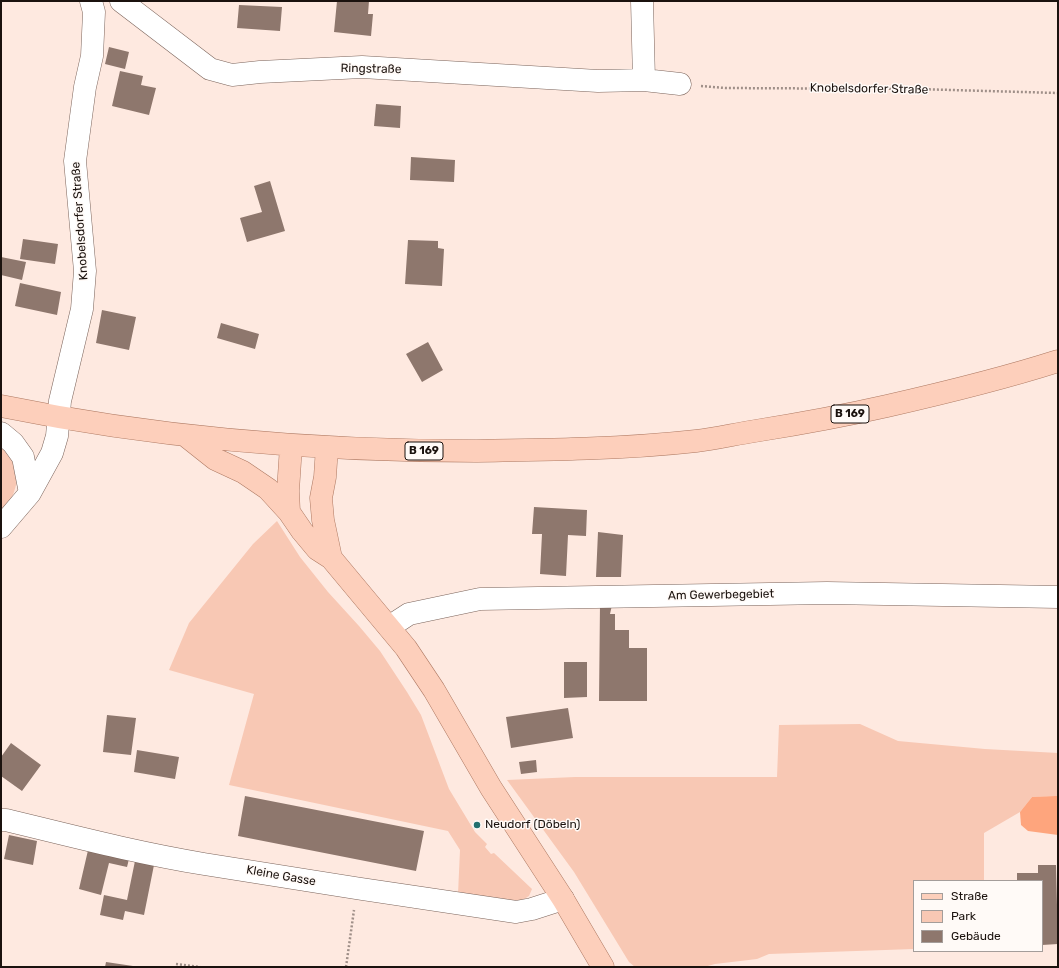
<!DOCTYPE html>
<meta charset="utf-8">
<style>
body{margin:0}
#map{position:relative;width:1059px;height:968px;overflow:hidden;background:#fee9e0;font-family:Rubik,sans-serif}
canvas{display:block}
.frame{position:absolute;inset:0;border:2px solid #1b120e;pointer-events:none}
.legend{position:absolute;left:913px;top:880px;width:130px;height:72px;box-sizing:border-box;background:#fffaf7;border:1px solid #a49d9a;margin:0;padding:5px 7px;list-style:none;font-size:12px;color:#1b120e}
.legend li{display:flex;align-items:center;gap:8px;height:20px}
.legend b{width:20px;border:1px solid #a49d9a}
</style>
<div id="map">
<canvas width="1059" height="968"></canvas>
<div class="frame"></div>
<ul class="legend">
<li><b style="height:5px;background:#fdcfbb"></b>Straße</li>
<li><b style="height:11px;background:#f8c8b4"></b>Park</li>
<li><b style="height:11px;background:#8e776d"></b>Gebäude</li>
</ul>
</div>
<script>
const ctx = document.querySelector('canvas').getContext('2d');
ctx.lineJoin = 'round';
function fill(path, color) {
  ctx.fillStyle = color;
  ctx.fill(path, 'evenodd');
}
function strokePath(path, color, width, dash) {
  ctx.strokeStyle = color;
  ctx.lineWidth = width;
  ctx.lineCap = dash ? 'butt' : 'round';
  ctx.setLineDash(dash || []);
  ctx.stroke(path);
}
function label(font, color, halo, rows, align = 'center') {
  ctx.font = font + ' Rubik,sans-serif';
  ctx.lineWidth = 3;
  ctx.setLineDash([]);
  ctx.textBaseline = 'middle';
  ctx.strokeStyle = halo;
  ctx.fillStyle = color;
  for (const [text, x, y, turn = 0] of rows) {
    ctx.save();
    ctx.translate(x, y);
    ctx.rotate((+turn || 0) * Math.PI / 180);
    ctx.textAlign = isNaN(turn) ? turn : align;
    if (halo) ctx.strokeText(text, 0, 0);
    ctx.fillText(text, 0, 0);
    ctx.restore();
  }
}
const green = new Path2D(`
 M1,441l19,27c-4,17 -6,33 -19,46z
 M277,521l23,36 28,35 31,34 21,25 27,41 14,23 28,74 26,43 12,12 -2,3 6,7 3,-1 38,36 -3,7 -10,6 -61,-8 2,-44 -12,-19 -219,-46 25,-91 -85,-24 20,-47 64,-79z
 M860,724l38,17 87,8 73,4v43l-26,1 -12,15 -36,21v48h-70v68l-145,5 -12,5 -42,5 -11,3h-69l-6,-5 -55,-90 -67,-92 68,-3h202l2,-52z`);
const water = new Path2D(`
 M1055,796h3v39l-30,-4 -7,-6 -1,-13 12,-15z`);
const building = new Path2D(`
 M337,1h32l-1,13h5l-2,22 -37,-4z
 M239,5l43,2 -2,24 -43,-3z
 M109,47l20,5 -4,17 -20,-5z
 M120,71l23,5 -2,9 15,3 -7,27 -37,-9z
 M376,104l25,2 -1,22 -26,-2z
 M411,157l44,3 -1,22 -44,-2z
 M270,181l15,50 -38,11 -7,-24 22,-6 -8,-26z
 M23,239l35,5 -3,20 -35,-5z
 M408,240l30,1v7l6,1 -2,37 -37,-2z
 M1,257l25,5 -4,18 -21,-5z
 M20,283l41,9 -4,23 -42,-9z
 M102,310l34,7 -7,33 -33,-7z
 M221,323l38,11 -4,15 -38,-11z
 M428,342l15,28 -21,12 -16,-28z
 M534,507l53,3 -1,26 -18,-1 -2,41 -26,-2 2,-40h-10z
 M598,532l25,3 -2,42h-25z
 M600,604l12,1 -2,9h5v16h14v18h18v53h-48z
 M564,662h23v35l-23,1z
 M568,708l5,30 -62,10 -5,-31z
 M107,715l29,3 -5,37 -28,-3z
 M11,743l30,22 -19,26 -21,-15v-19z
 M137,750l42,7 -4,22 -41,-7z
 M536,760l1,12 -16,2 -2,-12z
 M245,796l179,35 -8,40 -178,-35z
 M9,835l28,6 -4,24 -29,-6z
 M89,846l41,9 -3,12 -18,-4 -8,32 -22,-6z
 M135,861l19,4 -10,50 -19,-4 -2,9 -23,-5 4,-20 23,5z
 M1038,865h18l1,40 1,-1v40l-16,1v-64h-25v-8h21z
 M106,962l27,4 -1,1h-27z`);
const path = new Path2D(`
 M701,86l24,2 191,1 142,4
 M176,964l24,3
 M346,967l8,-57`);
const minor = new Path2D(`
 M121,1l89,68 22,6 28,-3 102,-5 236,14 46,-1 36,4
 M642,1l2,79
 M1,433l12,10 10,14 7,36
 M1,527l29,-34 22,-40 5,-17 3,-35 22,-92 3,-38 -10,-110 10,-74 7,-31 2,-44 -3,-11
 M389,627l20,-13 71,-15 347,-6 231,4
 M1,820h5c66,16 131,33 198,44 104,17 208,33 312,48l16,-3 31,-10`);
const major = new Path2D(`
 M1,406c156,32 316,45 475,45 73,-1 148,-2 220,-10 20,-2 39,-7 59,-10 44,-7 88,-15 132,-25 57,-13 115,-27 171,-45
 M186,436l29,23 28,13 25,17 21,23 13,19 15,18 14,9 75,90 28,42 57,98 72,111 40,68
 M327,447l-2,30 -4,21 2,22 8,38
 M289,512l-1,-21 3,-45`);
const markers = [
 [477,825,4,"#24706f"]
];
const shields = [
 [850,414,38],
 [424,451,38]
];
const shieldNames = [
 ["B 169",850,414],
 ["B 169",424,451]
];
const streetNames = [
 ["Ringstraße",371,69,1],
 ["Knobelsdorfer Straße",869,89,1],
 ["Knobelsdorfer Straße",80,221,-94],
 ["Am Gewerbegebiet",721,595,-1],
 ["Kleine Gasse",281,876,10]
];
const poiNames = [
 ["Neudorf (Döbeln)",485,825]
];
fill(green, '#f8c8b4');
fill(water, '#fea57d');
fill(building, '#8e776d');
strokePath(minor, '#7b645b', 23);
strokePath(major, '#ad7861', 23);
strokePath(path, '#9f8f88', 2.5, [2, 2]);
strokePath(minor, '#fff', 22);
strokePath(major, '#fdcfbb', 22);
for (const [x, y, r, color] of markers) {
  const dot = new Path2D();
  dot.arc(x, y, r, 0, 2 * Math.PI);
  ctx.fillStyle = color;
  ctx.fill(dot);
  strokePath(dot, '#fffaf7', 1.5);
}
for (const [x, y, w] of shields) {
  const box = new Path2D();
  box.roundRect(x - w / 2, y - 9, w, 18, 3);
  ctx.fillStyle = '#fffaf7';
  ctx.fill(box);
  strokePath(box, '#1b120e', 1);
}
label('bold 11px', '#1b120e', null, shieldNames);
label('12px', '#1b120e', '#fffaf7', streetNames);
label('12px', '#1b120e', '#fffaf7', poiNames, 'left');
</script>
